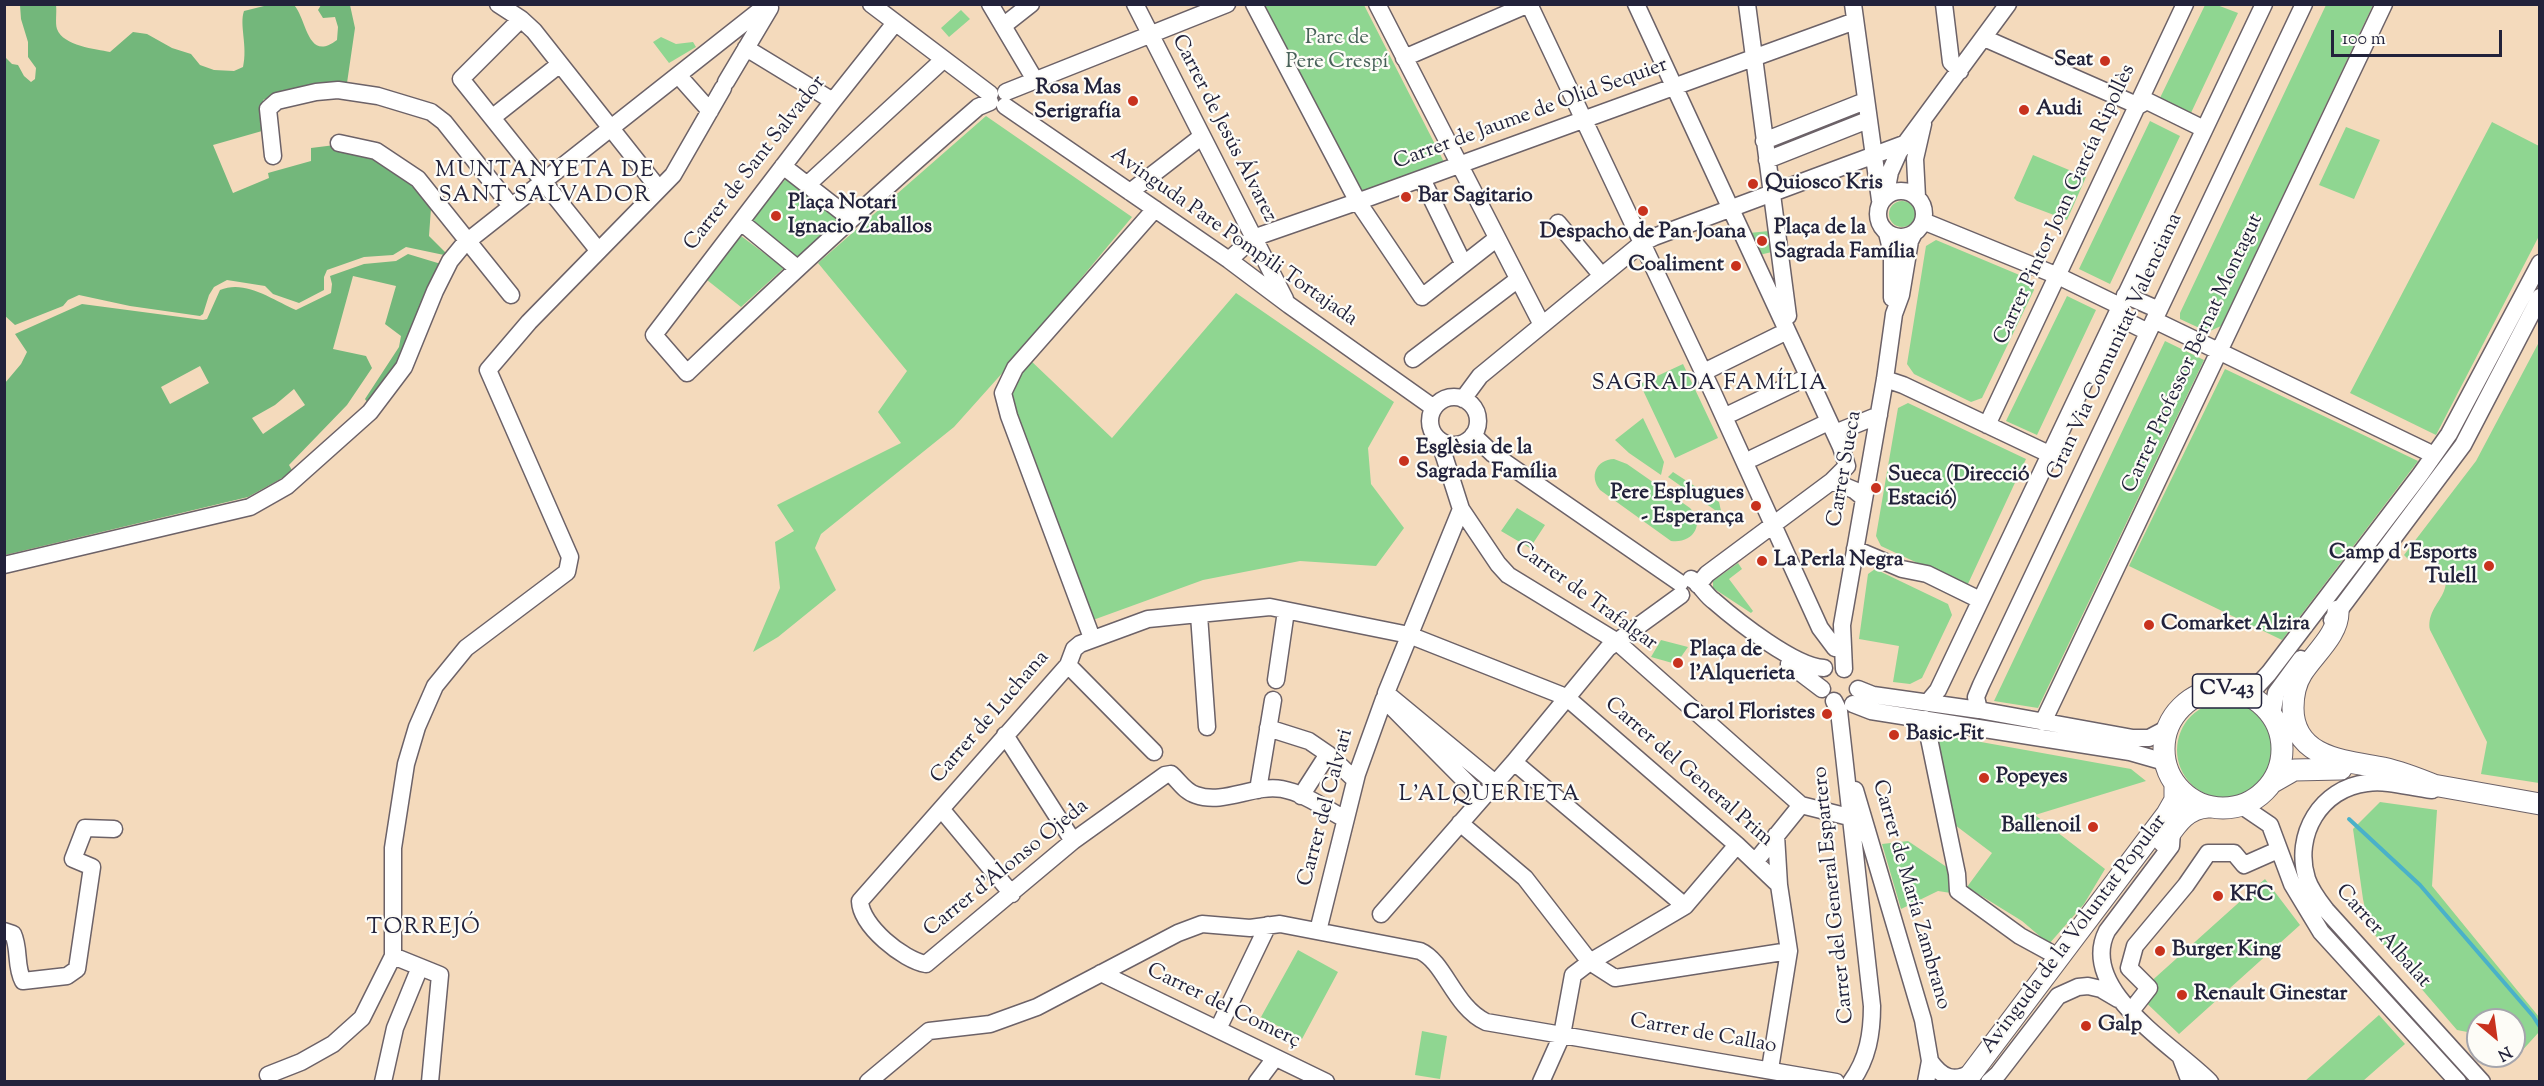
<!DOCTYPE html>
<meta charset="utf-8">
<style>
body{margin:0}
#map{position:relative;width:2544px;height:1086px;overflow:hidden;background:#f4dabc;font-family:"Sorts Mill Goudy",serif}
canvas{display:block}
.frame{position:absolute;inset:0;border:6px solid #22223b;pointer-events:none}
.north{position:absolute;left:2466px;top:1008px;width:60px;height:60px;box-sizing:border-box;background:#fdfcf7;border:2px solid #a5a5ac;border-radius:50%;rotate:151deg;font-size:16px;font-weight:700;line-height:24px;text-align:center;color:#22223b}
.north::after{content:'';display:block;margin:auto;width:21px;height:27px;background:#c8321e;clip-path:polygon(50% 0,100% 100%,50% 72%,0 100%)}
.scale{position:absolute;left:2331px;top:30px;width:171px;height:27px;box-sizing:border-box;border:3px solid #22223b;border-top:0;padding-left:8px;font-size:18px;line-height:21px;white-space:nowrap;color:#22223b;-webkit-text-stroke:4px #fdfcf7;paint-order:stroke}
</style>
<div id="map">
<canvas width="2544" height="1086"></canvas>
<div class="frame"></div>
<div class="north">N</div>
<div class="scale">100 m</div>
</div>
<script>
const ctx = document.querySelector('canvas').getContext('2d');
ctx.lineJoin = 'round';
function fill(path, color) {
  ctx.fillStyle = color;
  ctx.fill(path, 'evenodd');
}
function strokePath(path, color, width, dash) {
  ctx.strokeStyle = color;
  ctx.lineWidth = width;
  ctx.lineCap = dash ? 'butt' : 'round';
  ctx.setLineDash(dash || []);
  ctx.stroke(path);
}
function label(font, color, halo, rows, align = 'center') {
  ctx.font = font + ' "Sorts Mill Goudy",serif';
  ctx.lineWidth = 4.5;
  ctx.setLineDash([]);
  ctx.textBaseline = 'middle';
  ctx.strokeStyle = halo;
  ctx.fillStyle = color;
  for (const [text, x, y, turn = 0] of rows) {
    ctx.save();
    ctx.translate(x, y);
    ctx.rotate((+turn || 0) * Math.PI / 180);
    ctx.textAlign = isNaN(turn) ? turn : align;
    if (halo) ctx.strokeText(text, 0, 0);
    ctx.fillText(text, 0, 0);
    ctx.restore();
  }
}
const green = new Path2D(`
 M1261,4l103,1 80,157 -84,34z
 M2205,5h12l21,8 -48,102 -31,-15z
 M2326,5h47l-152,321 -13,6 -28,-13v-6z
 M961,10l9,9 -21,18 -8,-9z
 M661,37l15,7 17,-2 3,5 -27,16 -16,-21z
 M986,116l146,101 -127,153 -51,57 -133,107 -6,14 21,42 -58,47 -25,15 27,-64 -5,-46 19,-11 -17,-26 124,-62 -23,-31 29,-41 -89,-108z
 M2150,121l30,15 -70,148 -31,-15z
 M2492,122l47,24v90l-103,199 -86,-42z
 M2346,127l34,13 -26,59 -35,-14z
 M2033,155l53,22 -19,43 -50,-19 -3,-3z
 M788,176l50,43 -41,39 -46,-37z
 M1889 214a13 13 0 1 1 26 0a13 13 0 1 1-26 0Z
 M1769,231l3,21 -13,3 -10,-22z
 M741,236l43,32 -43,39 -34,-27z
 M1936,240l93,39 5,11 -52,108 -11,4 -57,-28 -7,-10 19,-118z
 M1236,293l158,109 -26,46 3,36 33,44 -28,38 -76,-5 -97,19 -110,40 -80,-209 -3,-22 19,-30 83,79z
 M2067,296l29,14 -59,125 -31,-14z
 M2165,341l39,19 -166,348 -44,-7z
 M2539,342v441l-58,-9 6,-32 -57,-112c-5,-28 33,-38 6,-68l-18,-5 -10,2 -4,-4 72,-94z
 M1683,364l35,74 -43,20 -35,-74z
 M2225,369l193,92 -136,179 -153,-74z
 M1908,403l118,56 -59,127 -86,-40 -5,-10 22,-128z
 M1643,418l21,44 -3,13 -32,-22 -14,-13z
 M1614,459l13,5 63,44c16,17 2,36 -19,33l-71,-51c-11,-14 -4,-30 14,-31z
 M1673,472l46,30 3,13 -54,-38z
 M1517,508l28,17 -15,23 -29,-17z
 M1738,563l4,6 -13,10 24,32 -2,2 -38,-25v-7z
 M1875,569l73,35 4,11 -30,63 -12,6 -17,-2 6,-36 -40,-7 9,-65z
 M1661,640l27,7 -12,17 -25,-7z
 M2177 750a48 48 0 1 1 96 0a48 48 0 1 1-96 0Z
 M1931,733l200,36 15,12 -111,34 70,54 -21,35 -35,40 -27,-23 -55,-34 25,-34 -37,-28z
 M2380,802l57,8 -5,76 107,131v15l-20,22 -5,-7v-27h-36v14l-21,-4 -88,-102 -6,-29 -10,-70z
 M1908,841l49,33 -6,19 -13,-2 -37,18 -19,-65z
 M2265,879l35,46 -121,109 -42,-40z
 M1298,950l40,22 -36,67 -41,-22z
 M2379,1015l26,29 -42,37h-58z
 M1422,1031l25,5 -7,43 -25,-4z`);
const forest = new Path2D(`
 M20,5h36c1,7 -1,18 1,24 6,17 39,20 53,23l23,-20 14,2 25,14 19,6 9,11 14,5 20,1 9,-4c5,-21 -4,-42 1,-56l20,-5 30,-1c13,14 13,58 43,35l1,-13 -3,-10 -12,1 -5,-8 3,-5h29l5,23 -8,55 -58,7 -26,10 6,29 -56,16 20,48 36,-15 -1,-5 43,-12v-13l24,-3 29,4 53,38 14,21 -2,28 18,18 -3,1 -38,-8 -13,8 -29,2 -37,13 -3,7v13l-25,13 -26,-9 -8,-8 -38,-6 -13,7 -5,8 -6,19 -3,2 -70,-10 -51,-11 -11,5 -5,6 -48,19 -11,-10v-259l8,8 6,1 6,11 7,6 4,-3 1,-11 -8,-11v-15l-7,-23z
 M408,254l33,10 -43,103 -31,35 -2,-3 34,-52 2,-11 -16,-12 11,-38 -43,-10 -20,73 33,7 6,12 -25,37 -58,60 4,7 -45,25 -243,58v-172l16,-19 6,-12 -12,-18 67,-30 121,16 4,-1 13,-29c25,-11 53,10 76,20l35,-17 1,-9 -2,-8 34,-12 32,-3zM200,366l9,17 -39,21 -9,-17zM294,389l11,16 -42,29 -11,-16 23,-13z`);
const stream = new Path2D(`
 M2349,819l71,66 113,131 7,11`);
const minor = new Path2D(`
 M498,4l23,15 13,12 125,158
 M871,4l119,90
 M990,4l45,76
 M1135,4l150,295
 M1254,4l104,198 64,95 74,-58
 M1377,4l165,321
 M1529,4l185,391 106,233 15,20
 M1636,4l205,443 6,19 -15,15 -125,93 -9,11
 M1747,4l41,312
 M1853,4l27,196
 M1944,4l7,58 9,9
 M521,19l-60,60 137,171
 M895,23l-62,78 -179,234 33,38c95,-91 191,-180 291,-266l12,-5
 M1003,26l28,-22
 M1984,38l148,65 6,3 9,-5 57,28
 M746,48l87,53
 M1404,58l125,-54
 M678,75l32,36
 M726,82l44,-74
 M1006,92l221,-88
 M1005,106l224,154 60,45 145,103
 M493,117l67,-53
 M1764,141l101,-40
 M339,143l37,8 42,28 93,116
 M273,156l-5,-47 9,-8 39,-9 22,-2 40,6 53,16 13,10 67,84
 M1767,160l101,-40
 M783,166l68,53
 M1422,179l41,84
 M807,185l136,-125
 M1878 214a23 23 0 1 1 46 0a23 23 0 1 1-46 0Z
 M1130,192l71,-55
 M1917,197l-2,-38 8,-35
 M1885,198l5,-26 9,-20 109,-148
 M1923,221l135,55 62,30
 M741,222l56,46
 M1558,223l44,53
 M1887,233l5,20v45
 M1229,260l24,-22 115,-40 487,-177
 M2125,295l34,15
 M2116,316l32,16
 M2154,320l280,135
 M1413,359l104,-79
 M1710,369l69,-34
 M1885,379l18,6 146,69
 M1430 421a24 24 0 1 1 48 0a24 24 0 1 1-48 0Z
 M1463,399l17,-23 162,-133 12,-6 250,-93
 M1732,413l69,-33
 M1987,425l198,-421
 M1835,433l44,-18
 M1473,435l20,19 187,129
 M1439,440l22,69 37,55 10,11 108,66 185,164 48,12
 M1753,458l69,-33
 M1832,481l22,9 10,8
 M1461,509l-75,184 109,90
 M1855,549l47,20 25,5 53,26
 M4,565l246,-58 37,-21 83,-74 34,-45 31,-76 15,-30 14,-17 304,-240
 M1691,579c9,4 14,16 23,22 23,20 81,66 110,67
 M1199,615l8,112
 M2332,620l131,-175 77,-148
 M1092,638l-83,-222 -6,-23 12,-25 140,-159
 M1789,664l33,25
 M1068,665l86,87
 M1844,669l-2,-44 43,-246 9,-65 7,-19 9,-54 4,-8
 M1276,680l10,-69
 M1858,689l15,6 106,15 154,28h16l19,-10
 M2242,693l15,-7 12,-13 151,-198 29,-41 91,-171
 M1834,701l5,10 33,295c0,27 -4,53 -21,76
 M1928,702l10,-12 326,-686
 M1853,704l18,7 259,41 35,10
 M1979,710l-3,-13 5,-12 323,-681
 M2272,715l4,-22 25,-34
 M1925,719l32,155 1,17 62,45 33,18
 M2043,722l341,-718
 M1268,728l41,13 19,13 27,26
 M1005,735l68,106
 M1514,762l171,144
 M1258,790l15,-90
 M1855,790l68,230 7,41 -4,21
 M2432,790c-21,-2 -43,-10 -65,-7 -46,5 -74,52 -60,96 4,12 12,22 19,31l156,172
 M1301,796l27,-42
 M2242,806l28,19 22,59 29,48 137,150
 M942,810l70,84
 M1345,819c-19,-10 -41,-26 -63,-30 -28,-5 -58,16 -86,6 -11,-3 -17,-14 -25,-21l-6,1 -92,66 -147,123c-23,-4 -65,-38 -66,-63l208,-236 6,-16 6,-5 68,-25 122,-12 139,28 157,62 171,148 42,40
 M1460,823l65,55 65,84 25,16 174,-27
 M2172,831l-1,15 -64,85c-30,59 69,116 103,151
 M1755,862l46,-57
 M1381,914l133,-152 94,-114 73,-53
 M4,931l9,3c7,15 2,32 10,47l44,-5 10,-7 15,-102 -19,-8 12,-31 29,1
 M1318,931l39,-157 27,-75 98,99
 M393,956l47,19 -10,107
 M1101,973l225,109
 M2131,1011l18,-23 -20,-20 6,-22 51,-61 22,-32h26l10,12 34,-15
 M1218,1029l50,-104
 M2181,1058l9,24
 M1930,1061c12,17 24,22 42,11
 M1770,1069l19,-118 -10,-66 -3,-50
 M268,1075l33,-13 32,-18 29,-26 31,-62v-108l13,-84 11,-37 18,-41 31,-38 101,-76 3,-15 -82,-187 41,-48 144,-147 50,-87
 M383,1082l12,-54 25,-61
 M868,1082l61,-51 61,-7 47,-17 141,-74 24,-9 48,4 30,-4 140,27c25,11 34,56 66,71l350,60
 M1257,1082l18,-24
 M1541,1082l21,-47 11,-60 17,-13 95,-56 52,-61
 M1989,1082l9,-8 60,-78 20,-9 10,-1 13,3 17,10`);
const major = new Path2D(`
 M2338,611c1,23 -24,43 -36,62 -7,11 -9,23 -9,35 0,51 54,53 90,60 18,4 36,11 53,18
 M2164 749a59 59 0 1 1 118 0a59 59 0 1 1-118 0Z
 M2273,782l21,-12 47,-1
 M2422,783l118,21
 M2164,842c12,-17 22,-34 44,-35
 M1965,1082l202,-268 8,-14v-16`);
const markers = [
 [2105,61,6,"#c8321e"],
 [1133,101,6,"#c8321e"],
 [2024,110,6,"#c8321e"],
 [1753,184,6,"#c8321e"],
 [1406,197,6,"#c8321e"],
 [1643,211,6,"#c8321e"],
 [776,216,6,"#c8321e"],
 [1762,241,6,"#c8321e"],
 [1736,266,6,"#c8321e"],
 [1404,461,6,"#c8321e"],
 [1876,488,6,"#c8321e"],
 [1756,506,6,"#c8321e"],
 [1762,561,6,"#c8321e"],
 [2489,566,6,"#c8321e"],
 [2149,625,6,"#c8321e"],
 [1678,663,6,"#c8321e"],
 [1827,714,6,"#c8321e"],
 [1894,735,6,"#c8321e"],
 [1984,778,6,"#c8321e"],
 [2093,827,6,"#c8321e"],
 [2218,896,6,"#c8321e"],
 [2160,951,6,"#c8321e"],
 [2182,995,6,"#c8321e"],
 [2086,1026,6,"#c8321e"]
];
const shields = [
 [2227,691,69]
];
const shieldNames = [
 ["CV-43",2227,691]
];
const parkNames = [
 ["Parc de",1337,39],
 ["Pere Crespí",1337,63]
];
const poiNames = [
 ["Seat",2093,61,"right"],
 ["Rosa Mas",1121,89,"right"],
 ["Serigrafía",1121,113,"right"],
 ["Audi",2036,110],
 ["Quiosco Kris",1765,184],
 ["Bar Sagitario",1418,197],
 ["Plaça Notari",788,204],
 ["Ignacio Zaballos",788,228],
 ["Plaça de la",1774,229],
 ["Sagrada Família",1774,253],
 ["Despacho de Pan Joana",1643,233,"center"],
 ["Coaliment",1724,266,"right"],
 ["Esglèsia de la",1416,449],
 ["Sagrada Família",1416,473],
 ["Sueca (Direcció",1888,476],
 ["Estació)",1888,500],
 ["Pere Esplugues",1744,494,"right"],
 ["- Esperança",1744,518,"right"],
 ["Camp d´Esports",2477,554,"right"],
 ["Tulell",2477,578,"right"],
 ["La Perla Negra",1774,561],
 ["Comarket Alzira",2161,625],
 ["Plaça de",1690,651],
 ["l'Alquerieta",1690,675],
 ["Carol Floristes",1815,714,"right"],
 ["Basic-Fit",1906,735],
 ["Popeyes",1996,778],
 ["Ballenoil",2081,827,"right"],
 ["KFC",2230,896],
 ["Burger King",2172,951],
 ["Renault Ginestar",2194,995],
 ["Galp",2098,1026]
];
const streetNames = [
 ["Carrer de Jaume de Olid Sequier",1531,115,-20],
 ["Carrer de Jesús Álvarez",1223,129,63],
 ["Carrer de Sant Salvador",756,164,-52],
 ["Carrer Pintor Joan García Ripollès",2066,205,-65],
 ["Avinguda Pare Pompili Tortajada",1233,238,35],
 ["Gran Via Comunitat Valenciana",2116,347,-65],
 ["Carrer Professor Bernat Montagut",2194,354,-65],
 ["Carrer Sueca",1846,469,-80],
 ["Carrer de Trafalgar",1585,597,36],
 ["Carrer de Luchana",991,718,-49],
 ["Carrer del General Prim",1688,773,41],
 ["Carrer del Calvari",1327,808,-75],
 ["Carrer d'Alonso Ojeda",1007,869,-39],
 ["Carrer del General Espartero",1835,895,-96],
 ["Carrer de María Zambrano",1910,895,74],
 ["Avinguda de la Voluntat Popular",2075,935,-53],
 ["Carrer Albalat",2382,937,48],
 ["Carrer del Comerç",1223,1007,26],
 ["Carrer de Callao",1703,1035,10]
];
const neighbourhoodNames = [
 ["MUNTANYETA DE",545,172],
 ["SANT SALVADOR",545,197],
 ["SAGRADA FAMÍLIA",1710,385],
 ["L'ALQUERIETA",1490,796],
 ["TORREJÓ",424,929]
];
fill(green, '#8fd691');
fill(forest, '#73b77b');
strokePath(stream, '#4ab1c9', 4);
strokePath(minor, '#6c6268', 19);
strokePath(major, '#6c6268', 23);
strokePath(minor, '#fff', 16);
strokePath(major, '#fff', 21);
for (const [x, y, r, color] of markers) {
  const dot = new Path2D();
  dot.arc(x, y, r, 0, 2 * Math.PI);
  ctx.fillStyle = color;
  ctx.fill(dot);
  strokePath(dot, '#fdfcf7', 2);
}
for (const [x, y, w] of shields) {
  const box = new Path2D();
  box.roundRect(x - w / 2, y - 17, w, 34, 4.5);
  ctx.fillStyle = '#fdfcf7';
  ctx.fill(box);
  strokePath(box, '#22223b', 1.5);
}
label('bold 20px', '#22223b', null, shieldNames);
label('21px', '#486159', '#fdfcf7', parkNames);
label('bold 21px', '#22223b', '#fdfcf7', poiNames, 'left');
label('21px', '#22223b', '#fdfcf7', streetNames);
ctx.letterSpacing = '1.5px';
label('22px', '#22223b', '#fdfcf7', neighbourhoodNames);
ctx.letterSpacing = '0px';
</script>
